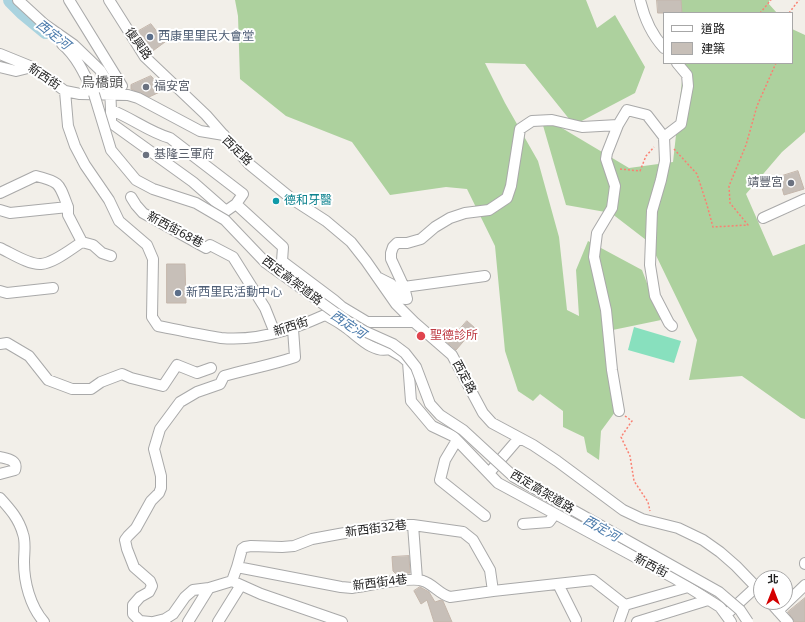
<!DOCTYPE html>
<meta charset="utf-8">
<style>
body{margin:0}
#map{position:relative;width:805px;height:622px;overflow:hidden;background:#f2efe9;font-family:"Noto Sans","Noto Sans TC",sans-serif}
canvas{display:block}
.legend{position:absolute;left:663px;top:12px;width:130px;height:52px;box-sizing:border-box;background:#fff;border:1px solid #a7a7a7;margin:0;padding:5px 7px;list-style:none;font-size:12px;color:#222}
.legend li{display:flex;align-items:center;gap:8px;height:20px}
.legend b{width:20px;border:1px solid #a7a7a7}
.north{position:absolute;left:753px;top:570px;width:40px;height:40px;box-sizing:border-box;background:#fff;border:1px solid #a7a7a7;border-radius:50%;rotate:0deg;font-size:11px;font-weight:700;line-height:16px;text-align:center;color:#222}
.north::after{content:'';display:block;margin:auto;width:14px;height:18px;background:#d40000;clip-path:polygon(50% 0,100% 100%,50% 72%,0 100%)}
</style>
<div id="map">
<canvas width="805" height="622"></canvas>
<ul class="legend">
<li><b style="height:5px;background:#fff"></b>道路</li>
<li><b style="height:11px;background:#c7bfb8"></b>建築</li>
</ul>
<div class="north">北</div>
</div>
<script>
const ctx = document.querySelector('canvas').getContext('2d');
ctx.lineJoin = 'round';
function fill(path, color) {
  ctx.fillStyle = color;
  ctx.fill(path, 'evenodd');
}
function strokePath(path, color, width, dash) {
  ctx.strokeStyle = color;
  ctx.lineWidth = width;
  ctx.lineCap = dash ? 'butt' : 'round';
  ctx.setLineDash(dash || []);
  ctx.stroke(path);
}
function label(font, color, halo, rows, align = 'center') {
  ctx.font = font + ' "Noto Sans","Noto Sans TC",sans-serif';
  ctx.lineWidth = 4;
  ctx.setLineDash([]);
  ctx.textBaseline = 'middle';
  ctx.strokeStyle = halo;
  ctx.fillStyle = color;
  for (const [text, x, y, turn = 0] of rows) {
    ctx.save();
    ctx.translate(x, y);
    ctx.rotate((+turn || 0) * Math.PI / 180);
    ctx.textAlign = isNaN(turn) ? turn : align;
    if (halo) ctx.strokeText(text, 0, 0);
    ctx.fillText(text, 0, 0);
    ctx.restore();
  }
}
const forest = new Path2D(`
 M235,0h351l11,28 18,-13 30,52 -10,26 -61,32 -49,-61 -40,-1 20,40 33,58 21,76 8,73 12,6 -3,-46 12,-29 54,29 19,50 -58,12 12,80 -14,19 -2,29 -12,-8 -3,-15 -21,-10v-16l-23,-17 -7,7 -15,-10 -13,-40 -10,-105 -28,-57 -21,-2 -56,8 -38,-53 -66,-26 -46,-37 -2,-63z
 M667,0h103l-2,3 9,10h-104z
 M792,29l13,6v97l-23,20 -36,42 27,62 32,-12v175l-4,-1 -59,-42 -53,4 8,-40 -47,-97 -39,-30 -45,-8 -26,-90 89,53 44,-6 11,-99h108z`);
const pitch = new Path2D(`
 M634,327l47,14 -7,22 -46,-13z`);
const river = new Path2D(`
 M11,0l12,12 23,19`);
const building = new Path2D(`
 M657,0h24l1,13h-24z
 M151,24l14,18 -15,11 -13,-21z
 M151,76l13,14 -15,7 -18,-8v-4z
 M798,171l6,18 -20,6 -5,-18z
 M167,264h18l1,39h-19z
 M467,321l8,7 -19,22 -8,-7z
 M409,556l1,17 -14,1 -3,-3 -1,-14z
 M420,587l9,5 6,10 6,-2 2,1 9,21h-18l-7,-22 -6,4 -7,-13z
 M805,598v24h-10l-7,-10z`);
const path = new Path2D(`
 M760,13l11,-13
 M789,13l10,-13
 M674,149l23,25 10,31 6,22 35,-2 -18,-22 -1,-17 17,-41 11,-39 19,-43
 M620,169l20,2 6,-15 8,-9
 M625,416l7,5 -11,16 9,19 4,25 14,21 2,9`);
const minor = new Path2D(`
 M18,0l26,24 30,21 26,25 10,16 1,24c21,8 38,22 59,28l73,56 -7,10 -10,7 -33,-29 -82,-59v-13
 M69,0l53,86 -12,8
 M109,0l36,57 61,58 43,49 43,35 34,22 25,21 15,19 30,43 18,18 38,33 31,58 9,10 41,22 24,16 66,49 19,9 36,9 25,12 17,12 16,14 25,26
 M640,0c4,17 12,35 24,48
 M62,44c15,12 24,33 32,50
 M0,54l32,13 33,24 15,3 48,1 10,3 62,33 24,4
 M0,67l16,4 16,-4
 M65,91l3,35 7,20 10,19 24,35 10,21 28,24 6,14 -1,58 6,9c21,4 42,9 63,12 43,4 84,-13 121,-31
 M618,125l-11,28 -1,6 9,27 -3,22 -15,25 -3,24 12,53 6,60 7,41
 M0,193l36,-17c25,6 23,8 32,31
 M131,197l5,8 7,8 63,35 4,-3 23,12 32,51 10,25
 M236,204l47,43 -1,14 52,39 8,7 25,15h47
 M0,210l10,3 58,-6v8l14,27
 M763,218l42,-19
 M0,248c11,5 29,17 41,16 13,-1 30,-15 41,-22l11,3 9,8 9,3
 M379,278l12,6 14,15h2l-3,-12 -13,-28v-6l2,-6 4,-4h10l14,-4 14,-12 15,-9 15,-5 24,-3 18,-12 4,-12 9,-57 12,-8 20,-1 30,7 36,-2 9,-15 20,5 17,22
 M404,287l81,-11
 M0,291l7,2 46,-5
 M326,315c6,4 13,7 19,12 12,8 28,27 44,22l12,7 7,6 3,39 21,25 21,10 45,47 176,95 46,29 11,15
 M672,326l-3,-3 -14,-27 -5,-31 2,-54 9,-31 4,-19 -1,-24 17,-13 7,-38 -1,-11 -10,-12
 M0,344l7,-1 22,13 19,24 24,9h19l10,-7 21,-8 9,4 32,8 14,-21 20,8 14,-5
 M457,440l-12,20 -5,20 45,36
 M0,457c8,2 18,3 15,13l-15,4
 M489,473l30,-35
 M0,498c10,11 19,21 23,36 3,8 1,19 1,28 0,20 6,44 20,60
 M523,524l26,-2 6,-8
 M413,525l4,54
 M805,563v1
 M237,567l5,-18 3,-2 6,-1 31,1 12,-1 18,-7 27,-5 53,-9h21l50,7 10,8 17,30 3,21
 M232,581l5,-14 104,20 11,1c15,-2 60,-12 71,-7 10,3 16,13 27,16l43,-6 100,-11 32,25
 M558,584l18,36
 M770,602l18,20
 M730,611l26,-24
 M778,611l27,-26
 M150,622l-10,-1 -7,-7v-9l7,-8 9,-5 3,-6 -2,-5 -16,-14 -7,-18 -2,-9 3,-4 8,-8 15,-27 8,-8 2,-5v-12l-7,-27 6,-20 20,-27 17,-10 23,-8 4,-8c24,-7 48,-11 71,-19l-2,-28
 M153,622l12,-3 8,-5 12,-17 8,-7 16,-2
 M188,622l21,-34 23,-7 29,13 81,28
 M218,622l23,-37
 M619,622l6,-17 63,-18
 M637,622l71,-22`);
const minorBridge = new Path2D(`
 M94,94l17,56 25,30 17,9 43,14 29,17 41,43 78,56 20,12 29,13 12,9 11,14 14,37 10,11 23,15 51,47 205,115 21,18 8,12`);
const markers = [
 [150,37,4,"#5c6f8a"],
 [146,87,4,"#6b7280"],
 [146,155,4,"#6b7280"],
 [791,183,4,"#6b7280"],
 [276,201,4,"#0f9aa8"],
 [178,293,4,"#5c6f8a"],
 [421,336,5,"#e0444e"]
];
const serviceNames = [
 ["西康里里民大會堂",158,37],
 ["新西里民活動中心",186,293]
];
const streetNames = [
 ["復興路",138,44,54],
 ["新西街",44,77,34],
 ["西定路",237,151,44],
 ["新西街68巷",175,230,28],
 ["西定高架道路",292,281,37],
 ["新西街",291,327,-18],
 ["西定路",464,377,62],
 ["西定高架道路",542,492,31],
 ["新西街32巷",376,529,-7],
 ["新西街",651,566,28],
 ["新西街4巷",380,583,-7]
];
const worshipNames = [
 ["福安宮",154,87],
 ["基隆三軍府",154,155],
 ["靖豐宮",783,183,"right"]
];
const cultureNames = [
 ["德和牙醫",284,201]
];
const healthNames = [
 ["聖德診所",430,336]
];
const waterNames = [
 ["西定河",53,35,38],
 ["西定河",348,325,34],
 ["西定河",601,529,29]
];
const quarterNames = [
 ["烏橋頭",102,83]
];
fill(forest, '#add19e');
fill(pitch, '#88e0be');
strokePath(river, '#aad3df', 16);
fill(building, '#c7bfb8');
strokePath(building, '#c4b6ab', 1);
strokePath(minor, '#a9a9a9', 12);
strokePath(path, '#fa8072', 1.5, [2, 2]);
strokePath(minor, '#fff', 10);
strokePath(minorBridge, '#a9a9a9', 12, []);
strokePath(minorBridge, '#fff', 10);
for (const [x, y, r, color] of markers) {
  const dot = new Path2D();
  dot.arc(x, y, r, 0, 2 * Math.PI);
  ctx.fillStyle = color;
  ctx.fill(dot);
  strokePath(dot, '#fff', 1.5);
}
label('12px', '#4e5e75', '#fff', serviceNames, 'left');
label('12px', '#222', '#fff', streetNames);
label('12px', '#5b616d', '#fff', worshipNames, 'left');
label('12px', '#0d838f', '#fff', cultureNames, 'left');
label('12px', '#be3a42', '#fff', healthNames, 'left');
label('italic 13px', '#4a7aab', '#fff', waterNames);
label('14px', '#555', '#fff', quarterNames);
</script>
